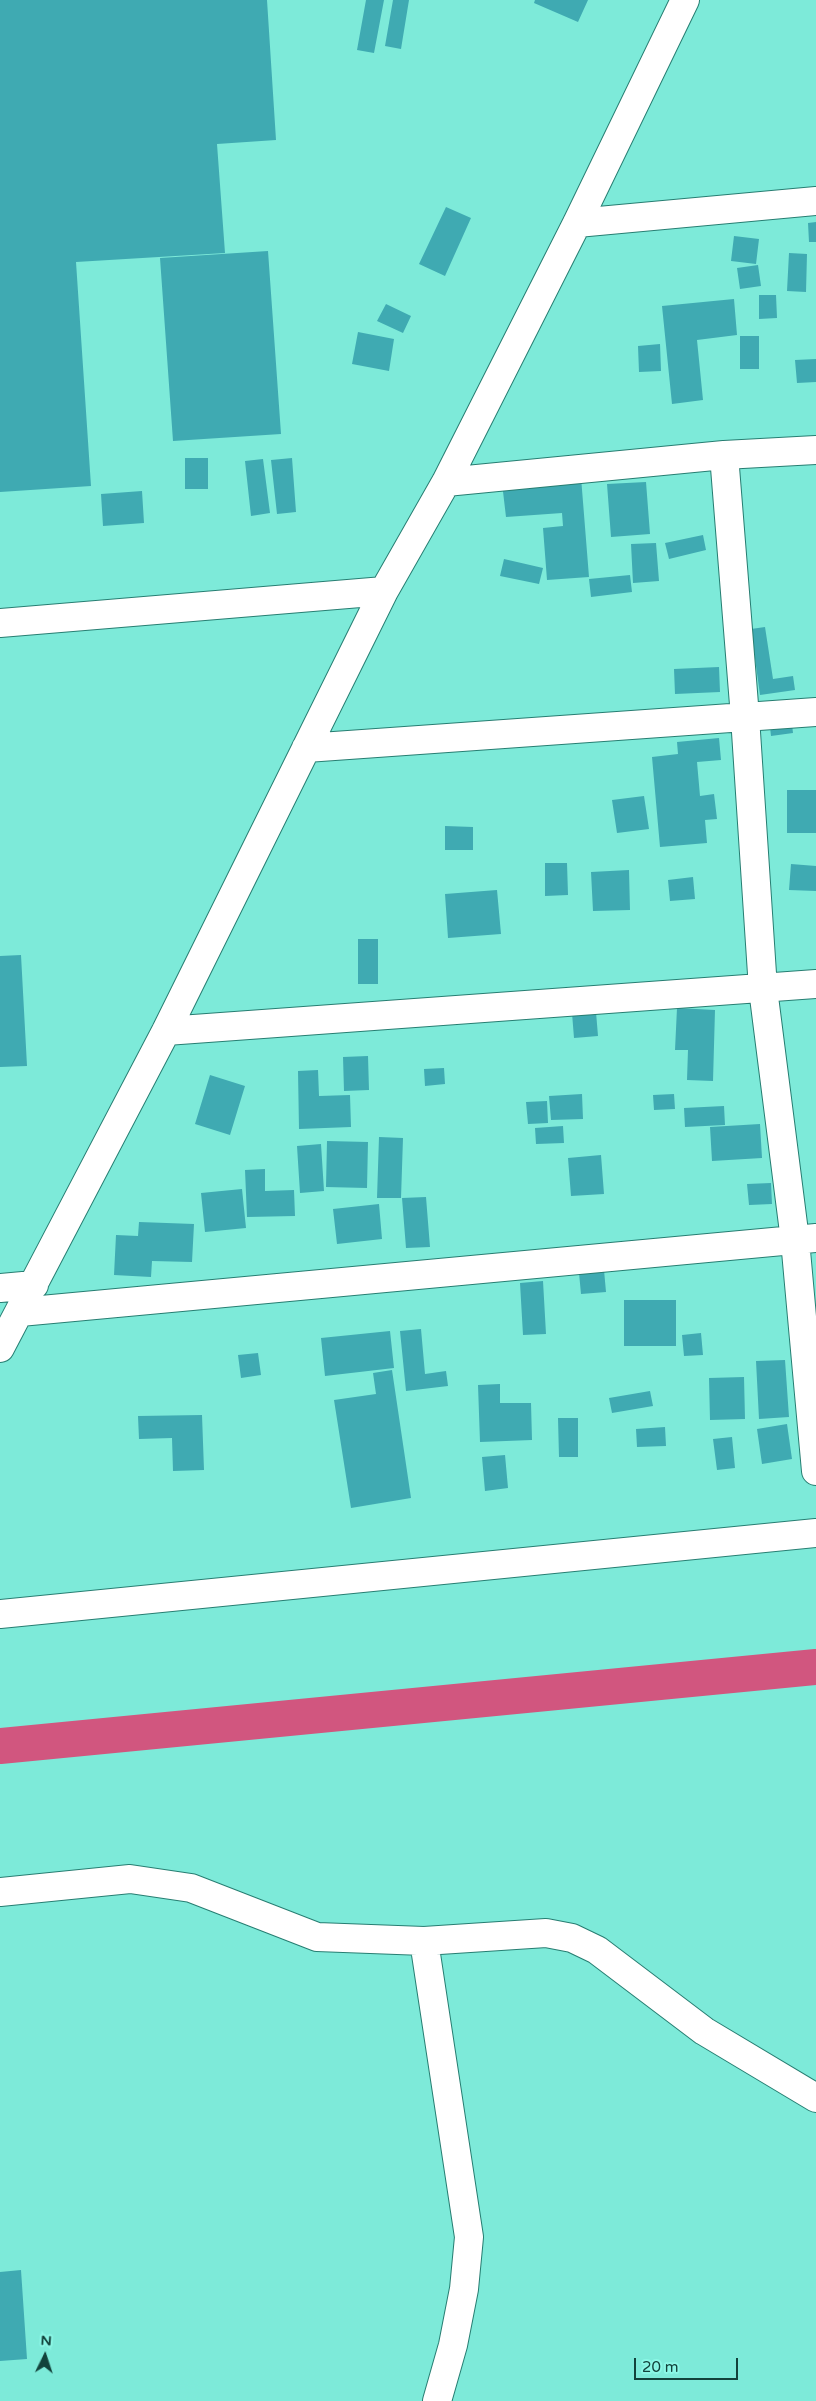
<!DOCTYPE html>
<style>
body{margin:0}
#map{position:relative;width:816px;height:2401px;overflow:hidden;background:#7dead9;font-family:"Varela Round",sans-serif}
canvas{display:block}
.north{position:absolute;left:20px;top:2331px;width:50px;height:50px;-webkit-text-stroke:4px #8bf7e6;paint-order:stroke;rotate:4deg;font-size:14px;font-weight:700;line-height:20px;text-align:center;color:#12423b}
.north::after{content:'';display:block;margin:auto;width:18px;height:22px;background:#12423b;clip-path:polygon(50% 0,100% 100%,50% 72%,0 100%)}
.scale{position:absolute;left:634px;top:2358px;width:104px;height:22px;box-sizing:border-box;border:2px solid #12423b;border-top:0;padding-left:6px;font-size:15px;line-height:18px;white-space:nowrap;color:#12423b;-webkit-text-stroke:4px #8bf7e6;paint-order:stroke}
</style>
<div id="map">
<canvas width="816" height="2401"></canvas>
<div class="north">N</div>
<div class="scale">20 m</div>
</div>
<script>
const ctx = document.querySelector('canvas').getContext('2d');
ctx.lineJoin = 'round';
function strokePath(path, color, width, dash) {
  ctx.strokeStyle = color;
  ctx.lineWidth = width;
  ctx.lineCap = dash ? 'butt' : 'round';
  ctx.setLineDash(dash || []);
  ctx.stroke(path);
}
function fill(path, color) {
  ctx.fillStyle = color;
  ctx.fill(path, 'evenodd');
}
const canal = new Path2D(`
 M0,1746l816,-79`);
const building = new Path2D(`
 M0,0h267l9,140 -59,4 8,109 -149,9 15,224 -91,6z
 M366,0h18l-10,53 -17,-3z
 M393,0h16l-8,49 -16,-3z
 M535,0h53l-10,22 -44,-19z
 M446,207l25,11 -26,58 -26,-12z
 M816,222v20h-7l-1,-19z
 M734,236l25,3 -3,25 -25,-3z
 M268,251l13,183 -108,7 -13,-183z
 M789,253l18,1 -1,38 -19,-1z
 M758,265l3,21 -21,3 -3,-21z
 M759,295h17l1,23 -18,1z
 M734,299l3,36 -40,5 6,60 -31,4 -10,-98z
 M386,304l25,12 -8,17 -26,-12z
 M358,332l36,7 -5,32 -37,-7z
 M740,336h19v33h-19z
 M660,344l1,27 -22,1 -1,-26z
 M816,359v23l-19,1 -2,-23z
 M185,458h23v31h-23z
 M292,458l4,54 -19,2 -6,-54z
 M263,459l7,54 -19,3 -6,-55z
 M581,477l8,100 -42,3 -4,-52 20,-2 -1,-13 -56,4 -4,-34z
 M646,482l4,52 -39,3 -4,-53z
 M142,491l2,32 -41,3 -2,-32z
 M703,535l3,15 -37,9 -4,-16z
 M656,543l3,38 -26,2 -2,-39z
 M504,559l39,9 -4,16 -39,-8z
 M630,575l2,17 -41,5 -2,-18z
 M765,627l8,52 20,-3 2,14 -35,5 -9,-66z
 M719,667l1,25 -45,2 -1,-25z
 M791,716l2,17 -22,3 -2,-18z
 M719,738l2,22 -24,2 3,34 14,-2 3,25 -12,1 2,23 -47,4 -8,-90 26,-3 -1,-12z
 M787,790h29v43h-29z
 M644,796l5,33 -32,4 -5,-33z
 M445,826l28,1v23h-28z
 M545,863h22l1,32 -23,1z
 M791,864l25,2v25l-27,-1z
 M629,870l1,40 -37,1 -2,-39z
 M693,877l2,22 -25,2 -2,-21z
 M497,890l4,44 -53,4 -3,-44z
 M358,939h20v45h-20z
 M21,955l6,111 -27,1v-111z
 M677,1008l38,2 -2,71 -26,-1 1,-30h-13z
 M596,1012l2,24 -24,2 -2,-25z
 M368,1056l1,34 -25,1 -1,-34z
 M444,1068l1,16 -20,2 -1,-17z
 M318,1070l1,26 31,-1 1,32 -52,2 -1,-58z
 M210,1075l35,11 -15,49 -35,-11z
 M582,1094l1,25 -32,1 -2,-24z
 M674,1094l1,15 -21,1 -1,-15z
 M547,1101l1,22 -20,1 -2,-22z
 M724,1106l1,19 -40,2 -1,-19z
 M760,1124l2,34 -50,3 -2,-34z
 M563,1126l1,17 -28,1 -1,-16z
 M379,1137l24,1 -2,60h-24z
 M327,1141l41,1 -1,46 -41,-1z
 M321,1144l3,47 -24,2 -3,-47z
 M601,1155l3,39 -33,2 -3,-38z
 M265,1169v22l29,-1 1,26 -48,1 -2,-47z
 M771,1183l1,21 -23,1 -2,-21z
 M242,1189l4,39 -41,4 -4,-39z
 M426,1197l4,50 -24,1 -4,-50z
 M379,1204l3,35 -45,5 -4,-35z
 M139,1222l55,2 -2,38 -40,-1 -1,16 -37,-2 2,-40 22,1z
 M604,1270l2,22 -25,2 -2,-21z
 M543,1281l3,53 -23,1 -3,-52z
 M624,1300h52v46h-52z
 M421,1329l4,45 21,-3 2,15 -42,5 -6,-60z
 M390,1331l4,37 -69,8 -4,-38z
 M701,1333l2,22 -19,1 -2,-21z
 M258,1353l3,22 -20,3 -3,-23z
 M785,1360l4,57 -30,2 -3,-58z
 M392,1370l19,128 -60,10 -17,-108 42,-6 -3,-21z
 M744,1377l1,42 -35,1 -1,-42z
 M500,1384v19h31l1,37 -52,2 -2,-57z
 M650,1391l3,15 -41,7 -3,-15z
 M202,1415l2,55 -31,1 -1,-33 -33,1 -1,-23z
 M558,1418h20v39h-19z
 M787,1424l5,35 -30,5 -5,-35z
 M665,1427l1,19 -29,1 -1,-18z
 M732,1437l3,31 -18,2 -4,-31z
 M505,1455l3,33 -23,3 -3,-34z
 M21,2270l6,89 -27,2v-89z`);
const minor = new Path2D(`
 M577,223l239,-22
 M724,455l21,262 18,272 32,251 21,231
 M446,482l278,-27 92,-5
 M0,623l384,-32
 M306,748l510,-36
 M166,1031l650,-47
 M0,1288l34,-3
 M20,1312l796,-74
 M0,1348l166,-317 218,-440 62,-109 131,-259 108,-223
 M0,1614l816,-81
 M0,1892l130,-13 61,9 126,49 107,4 122,-8 26,5 25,12 107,81 112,67
 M424,1941l45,296 -5,52 -11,56 -16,56`);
strokePath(canal, '#d1567f', 36);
fill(building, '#3faab2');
strokePath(minor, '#277e72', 30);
strokePath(minor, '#fff', 28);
</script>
